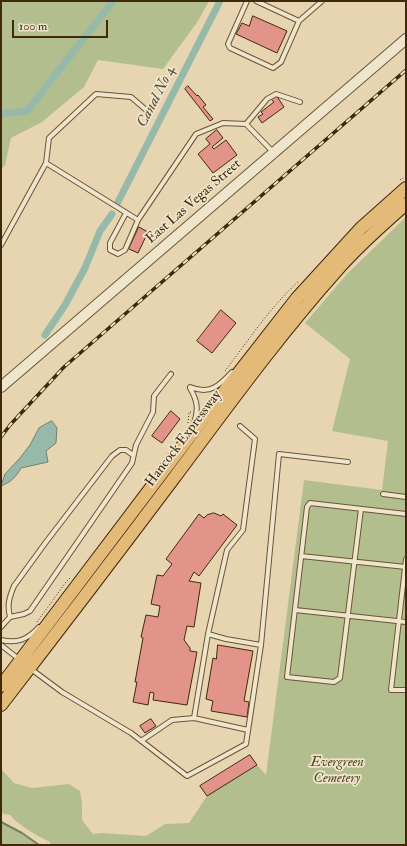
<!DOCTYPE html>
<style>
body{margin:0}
#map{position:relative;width:407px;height:846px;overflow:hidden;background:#e7d5b1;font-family:"IM FELL Double Pica",serif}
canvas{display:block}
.frame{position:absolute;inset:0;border:2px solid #40290b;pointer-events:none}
.scale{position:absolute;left:12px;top:20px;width:96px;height:18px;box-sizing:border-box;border:2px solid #40290b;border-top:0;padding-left:5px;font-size:12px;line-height:14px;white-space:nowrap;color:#40290b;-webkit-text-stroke:3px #efe4cc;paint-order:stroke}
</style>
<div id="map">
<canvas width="407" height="846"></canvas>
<div class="frame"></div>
<div class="scale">100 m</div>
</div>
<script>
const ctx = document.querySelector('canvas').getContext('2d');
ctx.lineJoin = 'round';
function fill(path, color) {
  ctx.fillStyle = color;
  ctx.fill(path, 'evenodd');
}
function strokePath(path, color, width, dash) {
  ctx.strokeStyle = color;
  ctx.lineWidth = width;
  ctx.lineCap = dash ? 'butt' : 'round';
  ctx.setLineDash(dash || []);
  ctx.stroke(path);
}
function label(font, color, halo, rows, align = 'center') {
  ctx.font = font + ' "IM FELL Double Pica",serif';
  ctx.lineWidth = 3.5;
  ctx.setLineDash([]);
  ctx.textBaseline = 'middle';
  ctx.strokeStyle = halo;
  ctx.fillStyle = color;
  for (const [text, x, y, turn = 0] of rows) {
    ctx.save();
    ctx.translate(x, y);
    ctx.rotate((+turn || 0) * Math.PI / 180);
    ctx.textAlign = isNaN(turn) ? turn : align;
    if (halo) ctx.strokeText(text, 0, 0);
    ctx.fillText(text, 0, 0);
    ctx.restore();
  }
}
const green = new Path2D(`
 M1,1h208l-11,20 -35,48 -65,-9 -14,27 -42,35 -31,16 -6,27 -4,5z
 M406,217v628h-356v-3l-12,-6 -13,-8 -9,-7 -6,-6 -9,-2v-46l1,3 12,13 18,5 37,-4 11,7 2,12v17l11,14 10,-1 43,3 19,-12 24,-1 18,-27 50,-31 9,10 38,-295 78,10 6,-49 -56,-10 18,-72 -45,-36 42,-49z
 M1,820l38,25h-38z`);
const water = new Path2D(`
 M52,421l5,7 -1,15 -10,8 2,11 -27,6c-5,9 -10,14 -20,18l4,-12 15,-16 10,-13 9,-17z`);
const stream = new Path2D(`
 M1,822l21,11 17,12`);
const canal = new Path2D(`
 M1,114l26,-3 86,-110
 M117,204l103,-203
 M45,335l20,-30 20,-37 15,-37 12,-17`);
const building = new Path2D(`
 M253,16l34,15 -10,22 -41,-19 6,-11 7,3z
 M188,86l9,10 1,-1 8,10 -3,2 10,12 -3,2 -25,-32z
 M276,95l8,12 -22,16 -4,-6 5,-3 -2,-2 13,-10 -3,-3z
 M217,130l6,8 -11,9 2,2 12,-9 11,15 -24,18 -15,-19 12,-10 -4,-5z
 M139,227l9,5 -10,21 -9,-4z
 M221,310l15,13 -24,30 -15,-12z
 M171,411l9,8 -18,24 -10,-7z
 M214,513l7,3 2,-2 14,11 -38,51 -5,-4 -5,9 12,2 -7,44 -7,-1 -3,14 6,8v3l7,1 -10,53 -34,-5 1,-7 -4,-1 -2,13 -15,-3 4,-20h-2l8,-44 -2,-1 5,-22 12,2 2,-11 -9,-2 6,-29 6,1 9,-12 -6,-5 33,-45 5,4 3,-3z
 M218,645l35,6 -9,50 5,1 -2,15 -36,-6 2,-10 -7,-2 7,-41 3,1z
 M151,719l5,7 -11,7 -5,-7z
 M250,755l7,10 -50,31 -7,-10z`);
const path = new Path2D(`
 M400,180l6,-4
 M225,371c23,-30 45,-64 74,-90
 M188,423l1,-11h2
 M37,622l29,-40 4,-4`);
const service = new Path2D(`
 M247,1l-19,43 2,4 43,20 8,-6 18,-41 23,-20
 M256,1l43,20
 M246,124l21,-25 9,-5 24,8
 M46,163l3,-25 47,-44 35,3 14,12
 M126,213l-16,30v7l8,4 7,-4 13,-30
 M1,245l45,-82 92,57 58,-86 27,-11 23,1 27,28
 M190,387c20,8 29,-1 42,-15
 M190,388c7,12 9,21 4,35
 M383,494l23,3
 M361,509l-21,169 -6,4 -47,-5 20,-170 3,-4 96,11
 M301,556l105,11
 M406,559l-15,131h15
 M295,610l111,12
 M10,617c-3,-12 -1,-19 4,-31l32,-44 66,-86 8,-6h6l7,5
 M1,627l9,-10 14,-3 6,-3 102,-148 4,-18 17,-33 1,-16 17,-22
 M208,634l18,5 35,6
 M1,640c17,4 27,-1 38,-13
 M1,645l19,15
 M31,669l31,23 69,41 56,43 59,-32 15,-99 18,-191 69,8
 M194,718l54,12
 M141,741l31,-21 22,-2 14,-84 19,-84 16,-20 12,-91 -15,-13`);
const tertiary = new Path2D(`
 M1,387l405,-348`);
const primary = new Path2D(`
 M1,686l214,-283 82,-105 64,-70 45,-40
 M1,705c58,-75 116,-151 173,-227 53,-71 105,-143 164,-209 21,-24 45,-45 68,-65`);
const rail = new Path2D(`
 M1,437l9,-12 54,-58 342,-297`);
const streetNames = [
 ["East Las Vegas Street",194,202,-41],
 ["Hancock Expressway",184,439,-53]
];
const parkNames = [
 ["Evergreen",337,763],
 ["Cemetery",337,779]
];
const waterNames = [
 ["Canal No 4",157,97,-63]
];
fill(green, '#b2be8e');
fill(water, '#97b9a9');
strokePath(water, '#747f6a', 1);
strokePath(stream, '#747f6a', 2);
strokePath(canal, '#97b9a9', 7);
fill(building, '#e2948a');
strokePath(building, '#40290b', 1);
strokePath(service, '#6a5434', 6);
strokePath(tertiary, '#6a5434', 12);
strokePath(primary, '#40290b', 14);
strokePath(path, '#40290b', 1, [1, 2]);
strokePath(service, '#efe4cc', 4);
strokePath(tertiary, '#efe4cc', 10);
strokePath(primary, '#e4ba78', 12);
strokePath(rail, '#40290b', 3.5);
strokePath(rail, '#efe4cc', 2, [6]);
label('14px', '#40290b', '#efe4cc', streetNames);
label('italic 14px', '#574725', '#efe4cc', parkNames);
label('italic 15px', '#564d32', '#efe4cc', waterNames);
</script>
